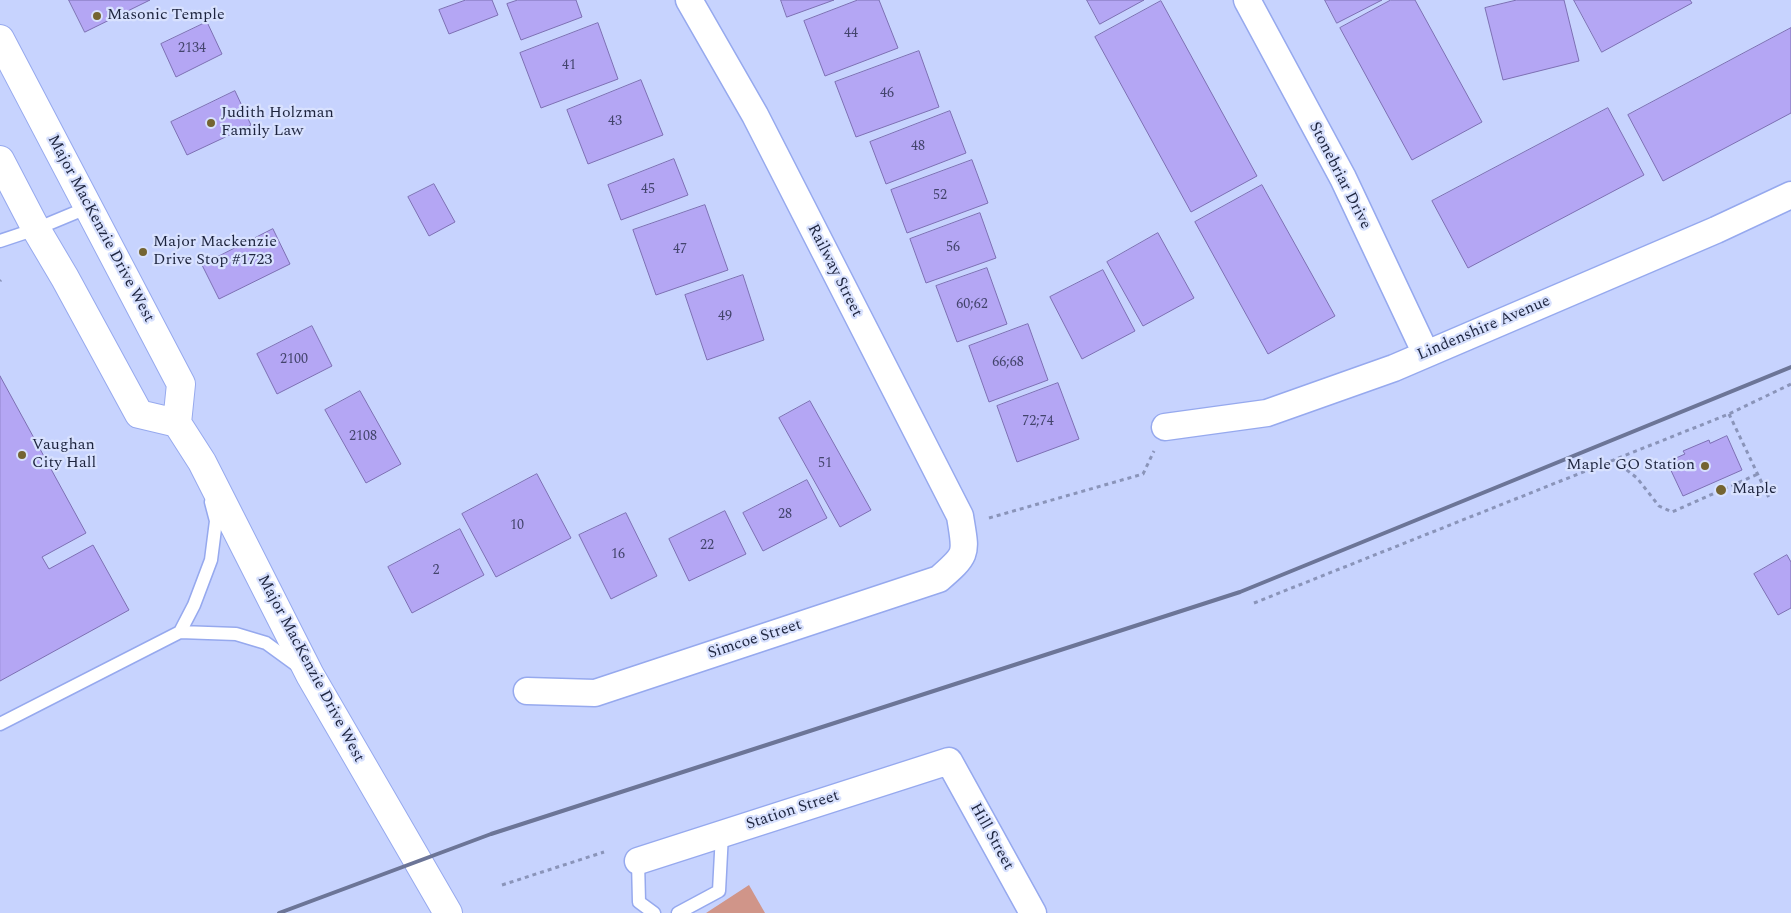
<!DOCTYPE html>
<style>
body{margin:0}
canvas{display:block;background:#c7d3fe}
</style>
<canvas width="1791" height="913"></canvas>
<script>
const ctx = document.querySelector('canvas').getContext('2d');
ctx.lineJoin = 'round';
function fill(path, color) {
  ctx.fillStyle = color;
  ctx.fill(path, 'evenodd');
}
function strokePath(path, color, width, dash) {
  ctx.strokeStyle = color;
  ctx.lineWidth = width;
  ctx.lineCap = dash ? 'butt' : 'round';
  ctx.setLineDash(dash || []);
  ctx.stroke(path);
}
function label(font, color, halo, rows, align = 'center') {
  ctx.font = font + ' Spectral,serif';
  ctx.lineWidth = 4.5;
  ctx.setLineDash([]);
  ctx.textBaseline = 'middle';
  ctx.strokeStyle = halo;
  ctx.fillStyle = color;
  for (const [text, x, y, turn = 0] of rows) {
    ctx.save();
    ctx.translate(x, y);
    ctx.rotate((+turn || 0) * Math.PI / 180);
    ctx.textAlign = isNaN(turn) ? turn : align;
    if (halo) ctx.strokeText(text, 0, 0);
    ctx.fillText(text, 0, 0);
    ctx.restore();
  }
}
const green = new Path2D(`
 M749,885l16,28h-59z`);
const building = new Path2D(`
 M69,0h81l-65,32z
 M466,0h26l6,15 -49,19 -10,-24z
 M518,0h58l6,17 -61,23 -14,-36z
 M781,0h53l-47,17z
 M858,0h21l19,48 -73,28 -21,-55z
 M1087,0h57l-44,24z
 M1325,0h57l-45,23z
 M1391,0h24l67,122 -70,38 -72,-132z
 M1517,0h47l15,61 -76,19 -18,-72z
 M1574,0h116l2,3 -90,49z
 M1161,1l96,175 -66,36 -96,-175z
 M207,22l15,32 -46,23 -15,-33z
 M598,23l20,56 -77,29 -21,-55z
 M1791,28v85l-128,68 -35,-66z
 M919,51l20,56 -83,30 -21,-55z
 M641,80l22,55 -75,29 -21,-54z
 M235,91l16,34 -64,30 -16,-33z
 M1608,108l36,67 -176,93 -36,-67z
 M950,111l16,42 -80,31 -16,-42z
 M674,159l14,36 -67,25 -13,-35z
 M972,160l16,43 -81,30 -16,-43z
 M434,184l21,38 -26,14 -21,-39z
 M1262,185l73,131 -67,38 -73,-132z
 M705,205l23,65 -72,25 -23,-65z
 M980,213l16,45 -70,25 -16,-44z
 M273,229l17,35 -71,35 -17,-34z
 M1158,233l36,65 -51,28 -36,-64z
 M987,268l20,56 -50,18 -21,-56z
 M1103,270l32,61 -53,28 -32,-62z
 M743,275l21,65 -57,20 -22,-65z
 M1028,324l20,56 -59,22 -20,-56z
 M312,326l20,40 -55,28 -20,-40z
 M0,376l86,157 -44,24 7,12 44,-24 36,65 -129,71z
 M1058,383l21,56 -62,23 -20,-56z
 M360,391l41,73 -35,19 -41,-73z
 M810,401l61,109 -31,17 -61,-109z
 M1727,436l15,34 -59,26 -16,-34 18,-8 -2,-3 26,-11 1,3z
 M537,474l34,64 -75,39 -34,-63z
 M807,480l20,38 -64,33 -20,-38z
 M725,511l21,43 -57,27 -20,-42z
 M626,513l31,63 -46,23 -32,-64z
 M460,529l24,46 -72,38 -24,-46z
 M1787,555l4,7v46l-13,7 -24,-41z`);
const path = new Path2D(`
 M0,281l1,-1
 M1729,414l41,86
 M1614,460l23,18 22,28 13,6 86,-38
 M989,518l154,-44 11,-23
 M1254,603l475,-189 62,-30
 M502,885l102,-33`);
const lane = new Path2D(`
 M0,241l36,-12 53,-22
 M180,632l14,-27 17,-45 5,-39 -5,-19
 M0,724l180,-92 56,2 30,9 33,24
 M638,861l1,41 15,11
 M678,913l41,-22 3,-57`);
const street = new Path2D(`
 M1247,0l96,178 83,176
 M1165,427l102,-14 127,-45 322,-138 75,-35
 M527,691l68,2 344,-114c30,-26 27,-25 21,-63l-205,-401 -66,-115
 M638,861l311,-100 84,152`);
const primary = new Path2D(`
 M0,39l181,345 -4,39 25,39 108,213 138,238
 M0,160l36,69 29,49 74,136 38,9`);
const rail = new Path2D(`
 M279,913l212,-79 749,-242 551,-225`);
const markers = [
 [97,16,5,"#746432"],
 [211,123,5,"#746432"],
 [143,252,5,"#746432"],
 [22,455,5,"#746432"],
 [1705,466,5,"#746432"],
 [1721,490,6,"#746432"]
];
const numberNames = [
 ["44",851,34],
 ["2134",192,49],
 ["41",569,66],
 ["46",887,94],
 ["43",615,122],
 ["48",918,147],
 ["45",648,190],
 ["52",940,196],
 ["56",953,248],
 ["47",680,250],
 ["60;62",972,305],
 ["49",725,317],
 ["2100",294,360],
 ["66;68",1008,363],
 ["72;74",1038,422],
 ["2108",363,437],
 ["51",825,464],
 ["28",785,515],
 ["10",517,526],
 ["22",707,546],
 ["16",618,555],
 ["2",436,571]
];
const poiNames = [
 ["Masonic Temple",107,16],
 ["Judith Holzman",221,114],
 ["Family Law",221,132],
 ["Major Mackenzie",153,243],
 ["Drive Stop #1723",153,261],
 ["Vaughan",32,446],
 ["City Hall",32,464],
 ["Maple GO Station",1695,466,"right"],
 ["Maple",1732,490]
];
const streetNames = [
 ["Stonebriar Drive",1339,176,63],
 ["Major MacKenzie Drive West",100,229,62],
 ["Railway Street",834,271,63],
 ["Lindenshire Avenue",1484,329,-23],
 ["Simcoe Street",755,640,-18],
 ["Major MacKenzie Drive West",310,669,62],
 ["Station Street",793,811,-18],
 ["Hill Street",991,837,61]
];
fill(green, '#d09589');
fill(building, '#b4a6f4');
strokePath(building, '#7d70b3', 1);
strokePath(lane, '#96a9ee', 15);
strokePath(street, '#96a9ee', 29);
strokePath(primary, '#96a9ee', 30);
strokePath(path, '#8a94b9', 3, [4, 4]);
strokePath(lane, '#fff', 12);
strokePath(street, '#fff', 26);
strokePath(primary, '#fff', 28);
strokePath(rail, '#6c7597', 4);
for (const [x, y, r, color] of markers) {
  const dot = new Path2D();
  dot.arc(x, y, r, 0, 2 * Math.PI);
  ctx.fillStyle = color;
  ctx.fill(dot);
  strokePath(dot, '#d8e1fe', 2);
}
label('14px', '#43446c', null, numberNames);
label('16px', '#1d243e', '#d8e1fe', poiNames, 'left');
label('16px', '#1d243e', '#d8e1fe', streetNames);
</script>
